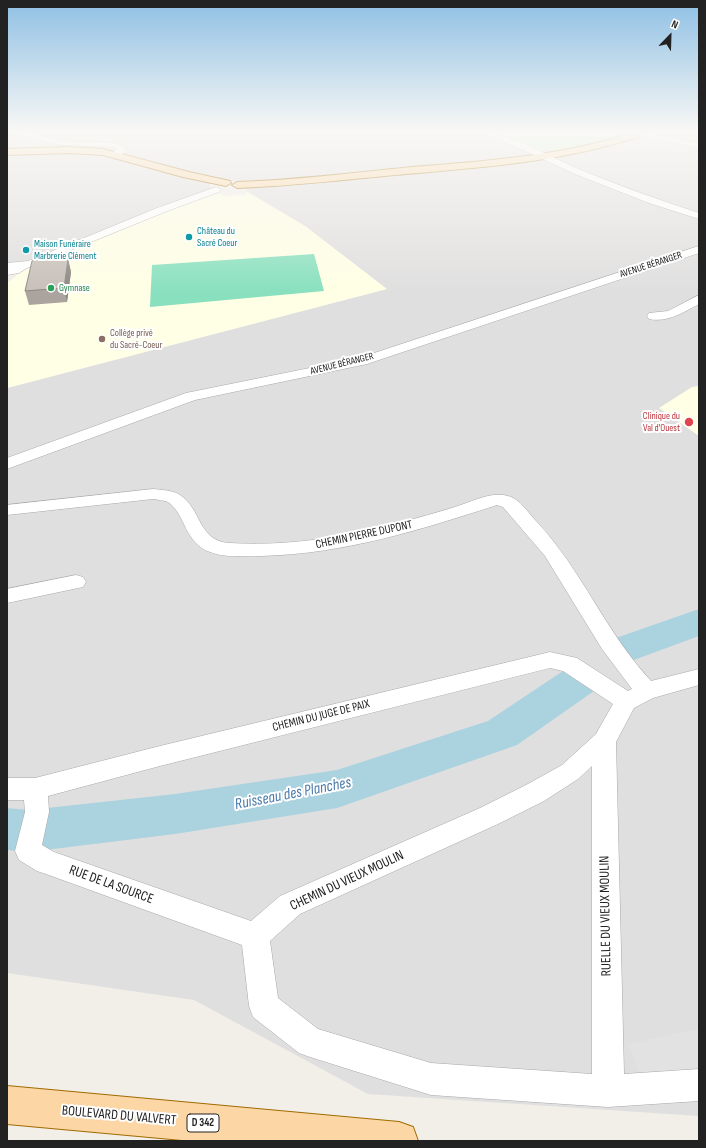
<!DOCTYPE html>
<meta charset="utf-8">
<style>
body{margin:0}
#map{position:relative;width:706px;height:1148px;overflow:hidden;background:#f2efe9;font-family:"Sofia Sans Condensed",sans-serif}
canvas{display:block}
.frame{position:absolute;inset:0;border:8px solid #222;pointer-events:none}
.north{position:absolute;left:650px;top:16px;width:40px;height:40px;-webkit-text-stroke:3px #fff;paint-order:stroke;rotate:23deg;font-size:11px;font-weight:700;line-height:16px;text-align:center;color:#222}
.north::after{content:'';display:block;margin:auto;width:14px;height:18px;background:#222;clip-path:polygon(50% 0,100% 100%,50% 72%,0 100%)}
</style>
<div id="map">
<canvas width="706" height="1148"></canvas>
<div class="frame"></div>
<div class="north">N</div>
</div>
<script>
const ctx = document.querySelector('canvas').getContext('2d');
ctx.lineJoin = 'round';
function fill(path, color) {
  ctx.fillStyle = color;
  ctx.fill(path, 'evenodd');
}
function strokePath(path, color, width, dash) {
  ctx.strokeStyle = color;
  ctx.lineWidth = width;
  ctx.lineCap = dash ? 'butt' : 'round';
  ctx.setLineDash(dash || []);
  ctx.stroke(path);
}
function label(font, color, halo, rows, align = 'center') {
  ctx.font = font + ' "Sofia Sans Condensed",sans-serif';
  ctx.lineWidth = 4;
  ctx.setLineDash([]);
  ctx.textBaseline = 'middle';
  ctx.strokeStyle = halo;
  ctx.fillStyle = color;
  for (const [text, x, y, turn = 0] of rows) {
    ctx.save();
    ctx.translate(x, y);
    ctx.rotate((+turn || 0) * Math.PI / 180);
    ctx.textAlign = isNaN(turn) ? turn : align;
    if (halo) ctx.strokeText(text, 0, 0);
    ctx.fillText(text, 0, 0);
    ctx.restore();
  }
}
const residential = new Path2D(`
 M7,132h632l-84,22 -292,29 -48,-3 -81,-24 -56,-10 -71,4z
 M645,132h54v113l-340,114 -170,35 -182,66v-72l379,-99 -81,-63 -60,-36 4,-2 308,-30 42,-10z
 M71,151l46,5 41,14 52,13v7l-196,77 -7,1v-115z
 M699,253v863l-331,-22 -174,-94 -187,-27v-507l186,-69 165,-31 124,-40z`);
const education = new Path2D(`
 M247,192l58,34 82,63 -380,99v-105l16,-12 12,-6 126,-53 49,-18h12l1,2 22,-1z
 M699,386v50l-40,-28 33,-21z`);
const park = new Path2D(`
 M498,132h137l-68,19 -26,-1 -46,-17z`);
const pitch = new Path2D(`
 M314,254l10,37 -174,16 2,-42z`);
const parking = new Path2D(`
 M699,1029v54l-54,3 -17,-42z`);
const river = new Path2D(`
 M699,609v27l-76,28 -13,-4 -6,-10 6,-10z
 M580,665l14,4 5,11 -5,11 -77,54 -180,63 -162,26 -146,18 -22,-2v-42l22,2 146,-16 162,-24 151,-49 78,-52z`);
const minor = new Path2D(`
 M14,132h14l33,9 53,2 12,5 -2,5 -9,4 -4,-3 6,-5 -4,-2 -52,-2 -46,-11z
 M479,132c32,0 72,26 102,38 39,16 78,30 118,43v6l-50,-16 -74,-29 -56,-26z
 M638,132h9l52,12v4l-61,-13z
 M216,187l3,1 2,2 -2,2 -54,20 -138,56 -8,5 -12,2v-12l21,-2 129,-53z
 M699,246v7l-332,111 -172,36 -188,69v-11l179,-65 173,-35z
 M699,295v9c-15,8 -32,19 -50,15l-2,-3 2,-3 19,-2z
 M153,489c9,1 19,1 27,6 21,13 18,46 49,48 78,5 153,-14 226,-36 19,-6 42,-19 60,-8 8,5 15,16 22,23 45,48 69,111 114,159l48,-12v16l-46,13 -19,10 -18,34 8,332 75,-5v32l-91,6 -177,-12 -121,-38 -11,-4 -46,-36 -4,-11 -7,-61 -196,-71 -9,-3 -18,-11 -4,-9 10,-39 -1,-12h-17v-22h28l125,-32 390,-94 27,6 51,33 4,-2 -30,-40 -57,-93 -42,-49 -6,-2c-77,25 -154,49 -236,51 -17,0 -36,2 -51,-4 -25,-8 -25,-39 -42,-50 -5,-2 -10,-2 -15,-3l-146,16v-10zM550,668l13,3 50,33 -17,30 -34,31 -36,20 -46,23 -200,88 -29,25 -197,-69 -12,-7 7,-33 -1,-16 112,-30zM592,766v308l-161,-11 -113,-34 -40,-31 -8,-57 30,-27 198,-90 46,-23 34,-22z
 M76,575l7,2 3,5 -3,5 -76,16v-14z`);
const major = new Path2D(`
 M635,132h14l-2,2c-78,27 -159,33 -241,40 -56,5 -112,12 -169,14l-5,-3 5,-3c59,-2 116,-9 175,-15 75,-6 151,-11 223,-35z
 M69,147l34,2 86,23 41,9 1,2 -5,3 -43,-9 -80,-22 -34,-2 -62,2v-6z
 M7,1086l392,36 14,5 5,14h-225l-186,-17z`);
const wall = new Path2D(`
 M68,259l3,13 -4,30 -38,3 -4,-14z`);
const shadedWall = new Path2D(`
 M68,259l3,13 -4,30 -3,-14z`);
const building = new Path2D(`
 M68,259l-4,29 -39,3 7,-30z`);
const markers = [
 [189,237,4,"#0f9aa8"],
 [26,250,4,"#0f9aa8"],
 [51,288,4,"#2e9e5b"],
 [102,339,4,"#8d6e63"],
 [689,422,5,"#e0444e"]
];
const farCulturenames = [
 ["Château du",197,231],
 ["Sacré Coeur",197,243],
 ["Maison Funéraire",34,244],
 ["Marbrerie Clément",34,256]
];
const farStreetnames = [
 ["AVENUE BÉRANGER",651,265,-18],
 ["AVENUE BÉRANGER",342,364,-14]
];
const farLeisurenames = [
 ["Gymnase",59,288]
];
const farEducationnames = [
 ["Collège privé",110,333],
 ["du Sacré-Coeur",110,345]
];
const farHealthnames = [
 ["Clinique du",680,416],
 ["Val d'Ouest",680,428]
];
const shields = [
 [203,1123,32]
];
const shieldNames = [
 ["D 342",203,1123]
];
const streetNames = [
 ["CHEMIN PIERRE DUPONT",364,535,-12],
 ["CHEMIN DU JUGE DE PAIX",321,716,-14]
];
const nearStreetnames = [
 ["CHEMIN DU VIEUX MOULIN",347,881,-25],
 ["RUE DE LA SOURCE",111,885,20],
 ["RUELLE DU VIEUX MOULIN",606,916,-91],
 ["BOULEVARD DU VALVERT",119,1116,5]
];
const nearWaternames = [
 ["Ruisseau des Planches",293,794,-11]
];
fill(residential, '#e0dfdf');
fill(education, '#ffffe5');
fill(park, '#c8facc');
fill(pitch, '#88e0be');
fill(parking, '#e2e2e2');
fill(river, '#aad3df');
strokePath(minor, '#a9a9a9', 1);
strokePath(major, '#a06b00', 2);
fill(minor, '#fff');
fill(major, '#fcd6a4');
fill(wall, '#aba49e');
fill(shadedWall, '#8b8681');
fill(building, '#c7bfb8');
strokePath(building, '#8b8681', 1);
const sky = ctx.createLinearGradient(0, 0, 0, 293);
sky.addColorStop(0, '#8fc0e4');
sky.addColorStop(0.45, '#f9f8f5');
sky.addColorStop(1, '#f9f8f500');
ctx.fillStyle = sky;
ctx.fillRect(0, 0, 706, 293);
for (const [x, y, r, color] of markers) {
  const dot = new Path2D();
  dot.arc(x, y, r, 0, 2 * Math.PI);
  ctx.fillStyle = color;
  ctx.fill(dot);
  strokePath(dot, '#fff', 1.5);
}
label('10px', '#0d838f', '#fff', farCulturenames, 'left');
label('10px', '#222', '#fff', farStreetnames);
label('10px', '#27864d', '#fff', farLeisurenames, 'left');
label('10px', '#785e54', '#fff', farEducationnames, 'left');
label('10px', '#be3a42', '#fff', farHealthnames, 'right');
for (const [x, y, w] of shields) {
  const box = new Path2D();
  box.roundRect(x - w / 2, y - 9, w, 18, 3);
  ctx.fillStyle = '#fff';
  ctx.fill(box);
  strokePath(box, '#222', 1);
}
label('bold 11px', '#222', null, shieldNames);
label('12px', '#222', '#fff', streetNames);
label('14px', '#222', '#fff', nearStreetnames);
label('italic 16px', '#4a7aab', '#fff', nearWaternames);
</script>
